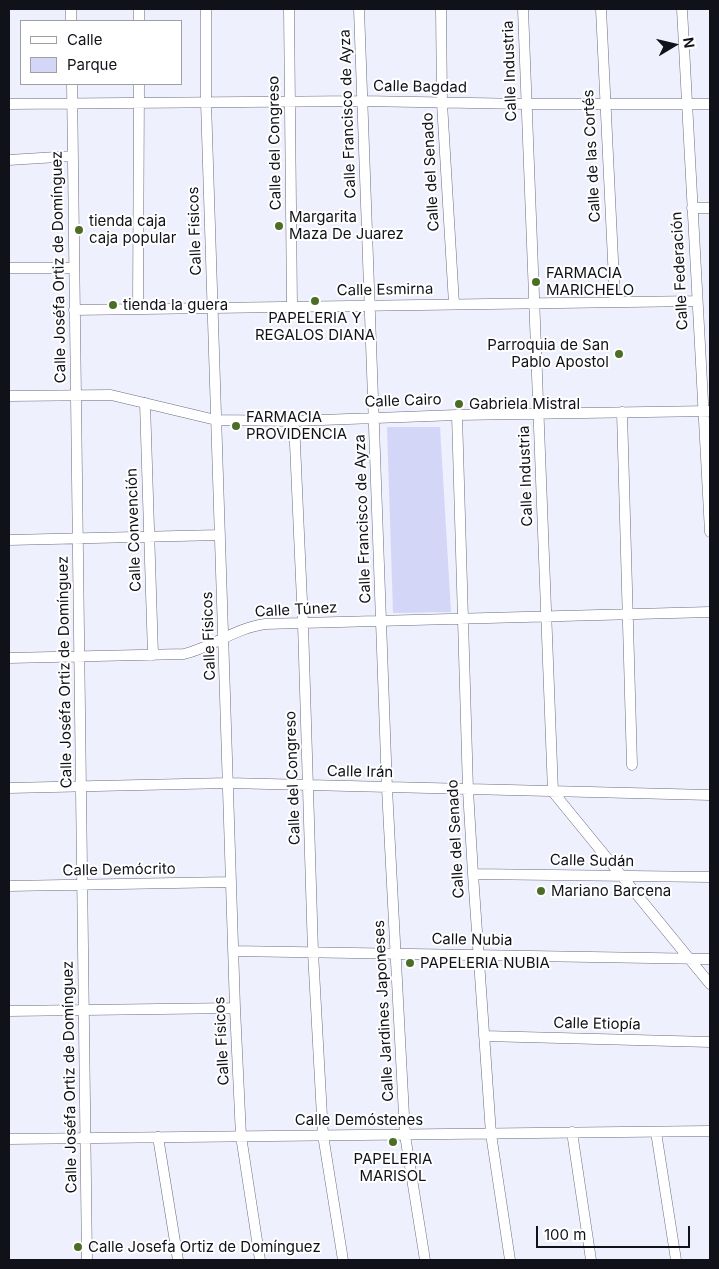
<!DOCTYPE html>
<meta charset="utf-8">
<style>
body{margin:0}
#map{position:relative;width:719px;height:1269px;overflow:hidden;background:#eef0fd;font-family:Inter,sans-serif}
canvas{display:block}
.frame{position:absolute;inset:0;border:10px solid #111219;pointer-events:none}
.legend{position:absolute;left:20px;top:20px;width:162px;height:65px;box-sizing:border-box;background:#fff;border:1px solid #a0a0a3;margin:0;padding:6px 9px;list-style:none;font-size:15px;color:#111219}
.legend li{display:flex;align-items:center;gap:10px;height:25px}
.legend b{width:25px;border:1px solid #a0a0a3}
.north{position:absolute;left:649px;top:20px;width:50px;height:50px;-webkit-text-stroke:4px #fff;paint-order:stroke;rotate:81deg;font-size:14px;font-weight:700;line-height:20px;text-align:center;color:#111219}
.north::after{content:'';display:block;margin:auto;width:18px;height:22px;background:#111219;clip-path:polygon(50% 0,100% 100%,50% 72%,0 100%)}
.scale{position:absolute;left:536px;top:1226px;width:154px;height:22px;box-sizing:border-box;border:2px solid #111219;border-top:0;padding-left:6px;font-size:15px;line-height:18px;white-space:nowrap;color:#111219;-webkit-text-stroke:4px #fff;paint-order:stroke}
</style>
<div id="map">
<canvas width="719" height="1269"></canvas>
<div class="frame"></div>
<ul class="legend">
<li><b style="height:6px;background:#fff"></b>Calle</li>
<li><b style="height:14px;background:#d3d6f7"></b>Parque</li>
</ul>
<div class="north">N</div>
<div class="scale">100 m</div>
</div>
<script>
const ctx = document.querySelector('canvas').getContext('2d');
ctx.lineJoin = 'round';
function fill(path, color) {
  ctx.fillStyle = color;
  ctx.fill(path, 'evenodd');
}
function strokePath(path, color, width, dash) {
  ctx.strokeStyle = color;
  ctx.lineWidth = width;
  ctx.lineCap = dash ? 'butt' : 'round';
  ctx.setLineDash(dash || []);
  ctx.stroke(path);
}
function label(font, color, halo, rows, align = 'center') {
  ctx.font = font + ' Inter,sans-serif';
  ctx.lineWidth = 4;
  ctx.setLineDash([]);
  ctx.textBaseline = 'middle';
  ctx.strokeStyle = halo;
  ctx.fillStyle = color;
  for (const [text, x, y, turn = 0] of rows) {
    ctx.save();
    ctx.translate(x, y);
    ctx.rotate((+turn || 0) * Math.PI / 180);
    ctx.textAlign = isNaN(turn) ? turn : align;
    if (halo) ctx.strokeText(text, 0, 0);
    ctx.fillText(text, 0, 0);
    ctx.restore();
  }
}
const green = new Path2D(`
 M387,427h53l11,185 -58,1z`);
const street = new Path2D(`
 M71,9v12
 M206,9v93l29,906 6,128 19,124
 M289,9l3,298
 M359,9l28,779 18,347 20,125
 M441,9l1,94 12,201
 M523,9l30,783 157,192
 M601,9l14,293
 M682,9l28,523
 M139,21v-12
 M72,84l15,1176
 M9,104l353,-3 164,3h184
 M9,160l64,-4
 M692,208h18
 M9,268h65
 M138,309l1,-225
 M74,310l623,-9
 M9,396l102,-1 105,25 78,1 163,-6 253,-4
 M145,403l8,252
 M622,412l10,353
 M457,415l11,375 5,84 18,260 19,126
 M294,421l9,203 10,328 10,183 20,125
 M9,540l211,-5
 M9,658l175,-4c28,-7 52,-26 81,-30l445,-12
 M9,788l219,-5 482,12
 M473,874l237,3
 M9,886l221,-4
 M233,951l477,8
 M9,1011l226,-3
 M484,1036l226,6
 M572,1132l19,128
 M656,1132l20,128
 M158,1137l20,123
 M9,1139l701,-8`);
const markers = [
 [279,226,5,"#4b6e26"],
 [79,230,5,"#4b6e26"],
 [536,282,5,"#4b6e26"],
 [315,301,5,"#4b6e26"],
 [113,305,5,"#4b6e26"],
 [619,354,5,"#4b6e26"],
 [459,404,5,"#4b6e26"],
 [236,426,5,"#4b6e26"],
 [541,891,5,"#4b6e26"],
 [410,963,5,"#4b6e26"],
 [393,1142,5,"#4b6e26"],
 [78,1247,5,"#4b6e26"]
];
const streetNames = [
 ["Calle Industria",510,71,-92],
 ["Calle Bagdad",420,87,1],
 ["Calle Francisco de Ayza",348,114,-92],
 ["Calle del Congreso",275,143,-91],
 ["Calle de las Cortés",592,156,-93],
 ["Calle del Senado",431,172,-93],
 ["Calle Físicos",195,231,-92],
 ["Calle Joséfa Ortiz de Domínguez",59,267,-91],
 ["Calle Federación",680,271,-93],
 ["Calle Esmirna",385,290,-1],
 ["Calle Cairo",403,401,-2],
 ["Calle Industria",526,476,-92],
 ["Calle Francisco de Ayza",363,519,-92],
 ["Calle Convención",134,530,-92],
 ["Calle Túnez",296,610,-3],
 ["Calle Físicos",209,636,-92],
 ["Calle Joséfa Ortiz de Domínguez",65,672,-91],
 ["Calle Irán",360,772,1],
 ["Calle del Congreso",293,778,-92],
 ["Calle del Senado",456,839,-93],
 ["Calle Sudán",592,861,1],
 ["Calle Demócrito",119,870,-1],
 ["Calle Nubia",472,940,1],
 ["Calle Jardines Japoneses",384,1011,-93],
 ["Calle Etiopía",597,1024,1],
 ["Calle Físicos",222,1041,-93],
 ["Calle Joséfa Ortiz de Domínguez",70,1077,-91],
 ["Calle Demóstenes",359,1120]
];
const poiNames = [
 ["Margarita",289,217],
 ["Maza De Juarez",289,234],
 ["tienda caja",89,221],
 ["caja popular",89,238],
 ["FARMACIA",546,273],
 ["MARICHELO",546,290],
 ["tienda la guera",123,305],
 ["PAPELERIA Y",315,318,"center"],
 ["REGALOS DIANA",315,335,"center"],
 ["Parroquia de San",609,345,"right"],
 ["Pablo Apostol",609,362,"right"],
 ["Gabriela Mistral",469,404],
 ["FARMACIA",246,417],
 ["PROVIDENCIA",246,434],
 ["Mariano Barcena",551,891],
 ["PAPELERIA NUBIA",420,963],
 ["PAPELERIA",393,1159,"center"],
 ["MARISOL",393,1176,"center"],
 ["Calle Josefa Ortiz de Domínguez",88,1247]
];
fill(green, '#d3d6f7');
strokePath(street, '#6b6c80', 11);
strokePath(street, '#fff', 10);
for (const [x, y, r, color] of markers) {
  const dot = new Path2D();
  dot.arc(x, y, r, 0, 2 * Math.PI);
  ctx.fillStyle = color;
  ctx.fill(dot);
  strokePath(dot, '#fff', 2);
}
label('15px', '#111219', '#fff', streetNames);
label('15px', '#111219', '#fff', poiNames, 'left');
</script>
